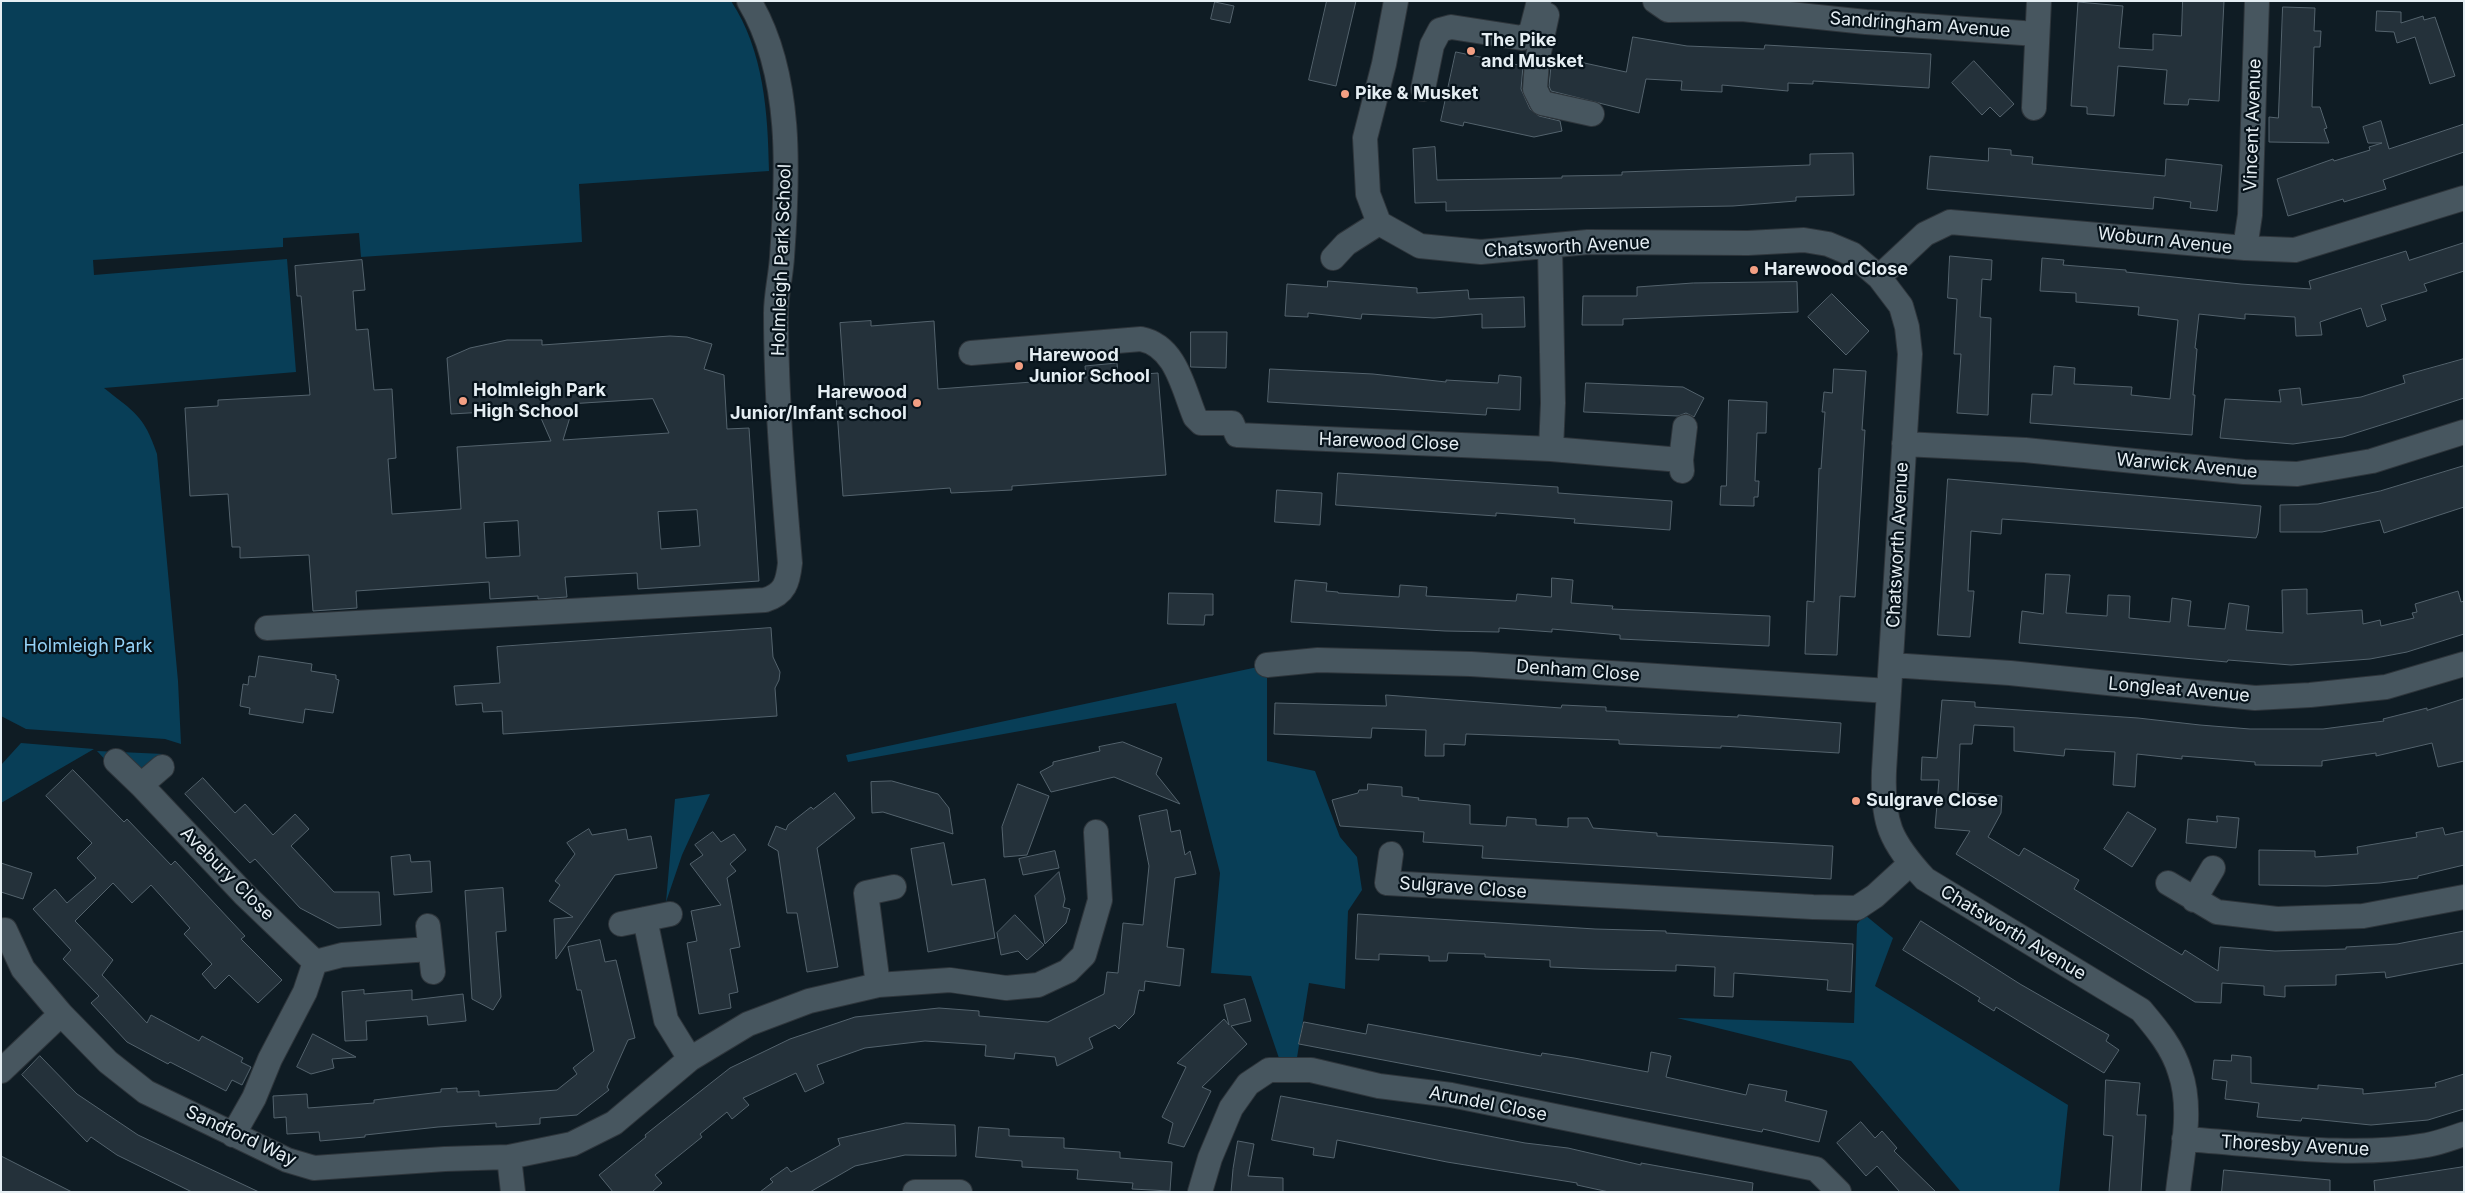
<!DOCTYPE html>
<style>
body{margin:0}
#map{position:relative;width:2465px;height:1193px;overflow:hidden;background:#0f1c24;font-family:Inter,sans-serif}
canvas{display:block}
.frame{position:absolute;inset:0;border:2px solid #e5eef3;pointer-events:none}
</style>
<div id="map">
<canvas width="2465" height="1193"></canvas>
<div class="frame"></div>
</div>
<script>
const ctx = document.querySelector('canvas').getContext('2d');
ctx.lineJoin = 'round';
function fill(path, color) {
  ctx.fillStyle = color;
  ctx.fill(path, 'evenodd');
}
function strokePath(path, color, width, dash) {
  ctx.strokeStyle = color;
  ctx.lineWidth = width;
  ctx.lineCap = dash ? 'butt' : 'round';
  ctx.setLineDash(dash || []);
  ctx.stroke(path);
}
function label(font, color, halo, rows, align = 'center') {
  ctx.font = font + ' Inter,sans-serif';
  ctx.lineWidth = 4.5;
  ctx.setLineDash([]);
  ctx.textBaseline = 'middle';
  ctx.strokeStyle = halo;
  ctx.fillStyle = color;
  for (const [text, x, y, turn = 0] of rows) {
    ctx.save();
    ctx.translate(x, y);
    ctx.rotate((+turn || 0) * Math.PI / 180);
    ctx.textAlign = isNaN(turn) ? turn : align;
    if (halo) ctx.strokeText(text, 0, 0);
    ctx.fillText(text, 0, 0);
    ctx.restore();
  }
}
const green = new Path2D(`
 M1,1h730c33,50 37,112 38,170l-190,13 3,58 -221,15 -2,-24 -76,5v9l-190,13 1,15 193,-16 9,113 -192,16c30,24 40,27 53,66l21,227 3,63 -16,-5 -139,-10 -25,-13z
 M1267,665v96l48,10 25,66 17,20 5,33 -14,21 -3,78 -36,-6 -14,87h-12l-32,-94 -40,-3 9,-100 -44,-170 -328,59 -2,-7z
 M21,743l73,6 -93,54v-38z
 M97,751l67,3c-19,19 -28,15 -53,12z
 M710,794l-28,61 -16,47 9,-103z
 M1865,915l28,23 -18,48 193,119 -9,87h-98l-110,-131 -174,-43 177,5 3,-99z`);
const building = new Path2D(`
 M1327,1h29l-20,85 -27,-6z
 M2183,1h41l-5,100 -30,-2 -1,6 -24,-1 3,-34 -49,-4 -4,50 -27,-2v-7l-16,-1 7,-104 45,4 -4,42 34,2v-16l28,2z
 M1215,2l19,4 -4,17 -19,-4z
 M2283,7l32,1 -1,23h7l-1,16h-6l-2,60h8l7,21 -3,1 5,14 -60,-1v-25l9,1z
 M2377,11l24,1v11l22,-7 1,4 11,-3 20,59 -25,8 -15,-47 -18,6 -3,-11 -18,-1z
 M1633,37l54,9 77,3 1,-4 166,9 -2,34 -116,-7v3l-25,-1v8l-66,-6v7l-41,-2 1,-9 -36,-2 -7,34 -88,-22 -2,-5 3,-30 74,16z
 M1456,52l67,14 -2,23 9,20 9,7 21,5 2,10 -28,6 -70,-15 -1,4 -22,-5z
 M1974,61l40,43 -14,13 -10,-10 -8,8 -30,-32z
 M2381,121l8,28 75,-25v28l-81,28 3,9 -42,13 -1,-3 -55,17 -11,-37 56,-20 1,2 36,-11 -1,-3 13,-4h-14l-5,-16z
 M1435,147l2,33 125,-2v-2l60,-1v-3l188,-7v-11l43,-1 1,42 -58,2v4l-63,5 -287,5v-9l-31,1 -2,-54z
 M1989,148l22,2v5l22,2 -1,7 133,12 1,-17 56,6 -5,46 -27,-3 1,-6 -37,-5 -1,12 -226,-20 3,-33 58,5z
 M2464,243v28l-40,13 3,7 -46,14 5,15 -19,7 -6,-19 -41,14 2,13 -26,1 -1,-19 -50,-3v5l-46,-5 -4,34 2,1 -4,46h2l-3,40 -162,-12 2,-29 20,1 2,-29 21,2 -1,16 58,3 -1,8 39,4 8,-79 -40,-5 1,-8 -63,-5v-9l-36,-2 2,-33 22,2 -1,5 63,5v2l115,12 70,5 -2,-8 97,-30 3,9z
 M1950,256l42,4 -1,20 -9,-1 -2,38 11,1 -3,97 -31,-2 4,-59h-7l3,-55 -9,-1z
 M362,260l3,30 -12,1 3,39 12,-1 6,61 18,-1 4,69 -8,1 4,55 69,-5 -4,-62 94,-6 -14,-32 -86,5 -4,-56 23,-10 37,-8h35v5l128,-9 17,1 25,7 -8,25 20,6 3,54 22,-1 10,153 -121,8 -1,-16 -72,4 2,20 -29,2v-3l-48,3 -1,-17 -133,9 1,17 -44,3 -4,-56 -69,3v-11h-8l-4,-53 -38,2 -5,-88 33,-2v-6l92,-5 -9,-99h-4l-2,-30zM653,399l16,34 -106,7 11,-36zM697,510l3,36 -39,3 -3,-37zM518,521l2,35 -34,2 -2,-35z
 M1328,281l89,7v5l51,-3 1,9 55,-2 1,30 -43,1v-14l-48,4 -72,-4 -1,5 -53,-6v4l-23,-1 2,-32 40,3z
 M1797,282l1,30 -175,7v6h-41l1,-29h54v-9l56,-4z
 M1832,294l37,37 -23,24 -38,-38z
 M871,321v5l63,-5 4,68 148,-11 -1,-12 32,-3 1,13 40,-3 8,102 -154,11v4l-61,3 -1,-5 -107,8 -7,-100h9l-5,-73z
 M1191,332h36l-1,36 -35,-1z
 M2464,359v39l-64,21 -57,18 -50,7 -73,-6 5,-39 56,3 -2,-12 21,-2 2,17 59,-8 44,-14 -2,-7z
 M1270,369l103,5 73,8v-2l52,3 1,-8 22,2 -1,33 -33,-2 -1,7 -218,-13z
 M1834,369l32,2 -4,59h3l-10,167 -15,-1 -3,59 -32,-1 2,-53 7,1 5,-134 2,1 4,-57h-3l2,-20 8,1z
 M1586,383l97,4 21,11 -10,19 -8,-4 -8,3 -94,-4z
 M1729,400l38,2 -1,31h-9l-2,48h4l-1,16h-4v9l-34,-1 1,-19h5z
 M2464,466v41l-80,26 -4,-13 -58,12h-42v-27l38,-1 62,-13z
 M1338,473l220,14v6l114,8 -2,29 -96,-7 1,-4 -79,-6v3l-160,-11z
 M1948,479l313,27 -3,27 -2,5 -254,-19 -1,15 -30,-3 -3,60h6l-4,46 -32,-2z
 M1277,490l45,3 -2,32 -45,-3z
 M2046,574l24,1 -4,38 41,3 1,-21 22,1 -1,22 41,4 2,-24 19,3 -3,25 37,3 4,-26 20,3 -3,24 37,3 -1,-43 25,-1v25l55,-4 1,14 17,-4 1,6 33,-8 -2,-5 5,-1 -2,-8 43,-13 3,11 3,-1v33l-57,18 -37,7 -79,6 -63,-5 -1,2 -208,-19 3,-32 21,3z
 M1552,578l21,2 -2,23 42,3 -1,3 158,7 -1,30 -149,-7v-4l-68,-6v3l-53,-4v4l-54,-1 -154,-9 4,-42 32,3 -1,8 12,1v1l61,4 1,-12 27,2 -1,9 90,5 1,-7 34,3z
 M1169,593l44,1v21h-8l-1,10 -36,-1z
 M771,628l2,29 7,15 -1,8 -4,8 2,28 -274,18 -1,-23 -19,1 -1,-9 -26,2 -2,-19 46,-3 -3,-36z
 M259,656l53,8 -1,7 25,4v4l3,1 -6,33 -28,-4 -2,14 -54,-9 1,-6 -10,-2 3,-22 5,1 1,-9 6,1z
 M1386,695l175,13 1,-3 44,2v4l132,6v-2l103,8 -2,30 -118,-7v2l-102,-4v-4l-153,-6 -1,11 -21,-1v12h-19l1,-26 -54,-2 -1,10 -97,-4 1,-31 111,3z
 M2464,699v62l-26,6 -6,-24 -56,13v-3l-54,8v5l-67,-1v-3l-73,-6v3l-45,-5 -2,33 -22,-2 2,-33 -50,-3 -1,7 -50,-5v-24l-40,-2 -2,19h-12l-2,48 44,4 -1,17 -13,24 31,19 5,-8 55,32 -5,9 108,66 3,-5 33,21 2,-24 55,4 71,-2v-2l51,-3 67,-13v32l-78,15 -1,-6 -49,3v10l-51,1v11l-21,-2v-9l-42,-3 -1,20 -26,-1 -239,-148 14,-23 -35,-3 4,-48h-18l1,-23 15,1 5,-58 33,2v5l163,11 62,7 50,4h73l61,-8 -1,-2 44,-11v2z
 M1123,742l39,16 -6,16 24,30 -66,-27 -63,15 -11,-20 13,-7v-3l47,-11 -1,-4z
 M73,770l51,52 3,-3 44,46 4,-4 70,75 -4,3 41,41 -24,23 -29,-28 -14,14 -13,-15 10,-10 -28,-30 6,-6 -39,-43 -19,18 -19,-20 -38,38 38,39 -11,15 45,48 4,-8 48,26 3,-5 41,22 -2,4 10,5 -9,18 -10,-5 -6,11 -56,-29 -2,2 -41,-22 -36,-39 8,-7 -36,-37 8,-9 -38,-41 22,-20 12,14 29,-25 -19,-20 15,-15 -46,-47z
 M203,778l32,35 10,-9 28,31 22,-21 14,15 -18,17 43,46h45l2,33 -43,3 -38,-20 -45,-49 -5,4 -65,-69z
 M892,781l46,13 11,14 4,26 -70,-22 -11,1 -1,-31z
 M1018,784l31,12 -22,59 -23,2 -2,-30z
 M1368,784l34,3v9l17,2 -1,2 52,5v19l36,2 1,-9 29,2v6l32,2v-9h20l5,10 64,5v3l176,10 -2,33 -349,-21 1,-12 -60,-4 1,-10 -84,-6 -8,-26 26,-7 1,-3h8z
 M835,793l20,25 -38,30 21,119 -31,5 -10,-59h-10l-9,-62 -10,-6 8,-19 10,4 2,-5 23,-18 2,2z
 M1167,810l4,22 9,-2 5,25 5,-4 6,23 -21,4 -8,69 17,2 -4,37 -35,-5 -1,10 -5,-1 -5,24 -15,15 -4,-4 -26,13 4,10 -36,18 -2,-9 -40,-4 -1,6 -29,-3 1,-11 -61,-4 -60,7 -48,17 7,18 -19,9 -9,-19 -53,25 6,7 -17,14 -5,-7 -27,22 2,3 -47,38 7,8 -10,9h-39l-14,-17 47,-38 -1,-2 15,-12 70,-55 60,-29 65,-22 84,-9 40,3v5l69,6 56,-28 3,-22 11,1 5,-50 20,2 6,-59 -10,-50z
 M2128,812l28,17 -24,38 -28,-18z
 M2217,816l22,2 -3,30 -50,-5 2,-24 29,3z
 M2443,828l2,7 19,-4v34l-46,11v2l-38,5 -54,3 -67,-1v-35l56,1v6l43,-3 -1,-7 60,-10 -1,-4z
 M589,829l3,6 34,-6 2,11 23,-4 6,32 -42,7 -59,84 -2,-40 19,-2 -24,-16 11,-16 -5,-4 20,-27 -8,-11z
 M713,832l8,10 13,-8 12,16 -16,14 6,7 -9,7 13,69 -10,2 8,43 -9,2 2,14 -32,6 -12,-71 10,-2 -6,-30 30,-6 -31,-41 13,-9 -8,-10z
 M944,843l8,42 33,-6 10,59 -67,14 -17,-103z
 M1055,851l4,17 -36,7 -4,-16z
 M410,855l1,7 19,-1 2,31 -38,3 -3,-38z
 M1,863l31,10 -9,26 -22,-7z
 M1059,872l6,27 -2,8 7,2 -4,14 -21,21 -10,-48z
 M503,888l3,43 -10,1 5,65 -8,13 -21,-11 -7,-108z
 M1358,914l237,15 71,2v2l187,11 -2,48 -24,-2 1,-10 -94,-7 -1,24 -19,-1 1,-29 -39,-2v6l-82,-2 -44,-2v-7l-65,-3v-3l-37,-1 -1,8h-18v-5l-50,-2v6l-23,-1z
 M1015,915l29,30 -17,15 -9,-9 -17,4 -4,-22z
 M1921,921l99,63 89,51 -3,6 13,9 -15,23 -108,-66 -2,4 -16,-10 2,-3 -77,-48z
 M600,940l5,22 11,-2 19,78 -7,2 -21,47 2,3 -32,25 -37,3v6l-44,3v-4l-58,4 -73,8v2l-45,4 -1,-9 -32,2 -1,-17 -12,1 -1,-22 34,-2 1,14 66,-5v-3l67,-8v-3l16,-1v4l22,-1v5l78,-6 20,-16 -4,-6 21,-17 -13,-61h-4l-9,-43z
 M364,990v4l48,-4v10l51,-6 3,27 -38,4 -1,-9 -61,5 1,19 -22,1 -3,-49z
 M1245,999l6,22 -20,5 16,18 -45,43 9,4 -27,56 -16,-4 5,-20 -11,-6 24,-50 -9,-4 47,-44 5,6 -5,-20z
 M1304,1022l62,12 2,-10 173,32 1,-3 32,5 74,14 3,-20 20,4 -5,21 80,18 3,-11 38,7 -2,10 42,10 -8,31 -56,-13 -1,3 -463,-88z
 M313,1034l43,23 -24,2 2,9 -23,6 -14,-7z
 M2232,1055l19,2v26l67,6v-4l45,4v5l73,-7 -1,-4 29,-9v35l-36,11 -57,5 -69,-7 -1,3 -44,-4 2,-14 -34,-4 2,-18 -15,-2 2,-19 17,1z
 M40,1056l37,38 61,41 121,57h-67l-75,-37 -26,-18 -4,5 -65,-67z
 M2106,1080l34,3 -3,32h9l-5,77h-32l4,-56 -9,-1z
 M1281,1096l244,47 43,5 73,17v-2l112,20 -1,9h-143l-32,-7v-2l-130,-21 -110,-22 -3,18 -21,-3 1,-7 -42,-8z
 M1861,1122l14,16 7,-7 15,17 -3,3 42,41h-36l-23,-26 -11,10 -29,-33z
 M906,1123l49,2 1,31 -51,-1 -50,11 -45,26h-50l13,-10 -3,-3 17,-12 4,5 49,-27 -2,-6z
 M979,1127l30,2v7l55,2v10l56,4v6l52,4 -2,29 -38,-2 1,-6 -56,-4 1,-9 -56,-3v-6l-46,-4z
 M1238,1141l16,3 -6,32 35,2v14h-52l2,-23z
 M1,1156l71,36h-71z
 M2464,1167v25h-89l-1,-11z
 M2224,1170l106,10v12h-108z`);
const minor = new Path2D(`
 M1396,1l-12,63 -19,74 3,56 11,29 41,23 61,6 107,-10 160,1 56,-3 24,4 24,10 27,23 22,29 6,21 3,27 -26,417c-2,52 6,70 41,108l216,131c16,19 32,38 39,62 13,37 2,82 -2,120
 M1655,1l13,9 74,-1 124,13 171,12
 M1547,15l-10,46 -2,28 7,14 50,11
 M1423,89l9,-44 8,-15 11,-3 71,11 9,-6 8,-31
 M2034,108l5,-107
 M1550,247l3,156 -2,46
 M2245,248l5,-33 7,-214
 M1333,258l13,-14 33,-21
 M1879,277l46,-43 25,-12 295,26 50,2 169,-52
 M971,353l170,-14c35,7 42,49 54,78l6,6h31l5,12 314,14 130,11
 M1904,444l121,6 219,22 53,2 75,-13 92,-29
 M1682,471l-1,-11 4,-33
 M267,628l498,-28c20,-6 23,-18 25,-37 -7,-83 -14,-167 -14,-250 0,-19 5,-38 6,-56 6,-82 11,-183 -33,-256
 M1267,665l51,-5 153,4 418,27
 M1891,665l119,8 245,25 55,-3 76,-8 78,-23
 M116,761l25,24 21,-18
 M141,785l103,109 71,68 27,-7 88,-6
 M1391,854l-4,29 426,24 44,1 18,-12 36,-33
 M2168,883l49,29 60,7 86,-3 101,-19
 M2194,900l19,-32
 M645,919l21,101 24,39
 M621,924l49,-10
 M428,926l5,46
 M5,930l18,39 38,45 47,48 38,30 141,68 27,8 131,-9 64,-2 63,-13 42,-21 76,-64 58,-35 61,-23 69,-16 72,-5 56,8 32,-3 30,-14 16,-16 16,-55 -4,-68
 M878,985l-12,-92 28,-6
 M1,1071l60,-57
 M233,1135l21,-37 16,-39 35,-67 10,-30
 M2184,1139c80,5 163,20 243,6 12,-2 25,-7 37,-11
 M509,1157l4,35
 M915,1192h45
 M1200,1192l10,-34 21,-50 17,-24 21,-14h42l68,16 72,9 365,74 23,23`);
const markers = [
 [1471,51,5,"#f39f83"],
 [1345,94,5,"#f39f83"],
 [1754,270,5,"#f39f83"],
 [1019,366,5,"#f39f83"],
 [463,401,5,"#f39f83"],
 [917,403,5,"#f39f83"],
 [1856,801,5,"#f39f83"]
];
const streetNames = [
 ["Sandringham Avenue",1920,25,4],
 ["Vincent Avenue",2253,125,-88],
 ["Woburn Avenue",2165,241,6],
 ["Chatsworth Avenue",1567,247,-3],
 ["Holmleigh Park School",782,260,-88],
 ["Harewood Close",1389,442,2],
 ["Warwick Avenue",2187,466,5],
 ["Chatsworth Avenue",1898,545,-87],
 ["Denham Close",1578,671,4],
 ["Longleat Avenue",2179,690,5],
 ["Avebury Close",227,874,45],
 ["Sulgrave Close",1463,888,4],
 ["Chatsworth Avenue",2013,933,31],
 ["Arundel Close",1488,1104,11],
 ["Sandford Way",241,1136,25],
 ["Thoresby Avenue",2295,1146,3]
];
const poiNames = [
 ["The Pike",1481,41],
 ["and Musket",1481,62],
 ["Pike & Musket",1355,94],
 ["Harewood Close",1764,270],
 ["Harewood",1029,356],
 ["Junior School",1029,377],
 ["Holmleigh Park",473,391],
 ["High School",473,412],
 ["Harewood",907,393,"right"],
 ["Junior/Infant school",907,414,"right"],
 ["Sulgrave Close",1866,801]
];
const parkNames = [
 ["Holmleigh Park",88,647]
];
fill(green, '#083e57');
fill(building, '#24313a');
strokePath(building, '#54636d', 1);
strokePath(minor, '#2e353b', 26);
strokePath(minor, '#47565f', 24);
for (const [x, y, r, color] of markers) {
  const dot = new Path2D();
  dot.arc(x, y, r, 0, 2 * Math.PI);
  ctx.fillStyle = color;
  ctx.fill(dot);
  strokePath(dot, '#07131b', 2);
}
label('18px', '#e5eef3', '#07131b', streetNames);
label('bold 18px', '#e5eef3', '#07131b', poiNames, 'left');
label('18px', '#95d2f7', '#07131b', parkNames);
</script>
